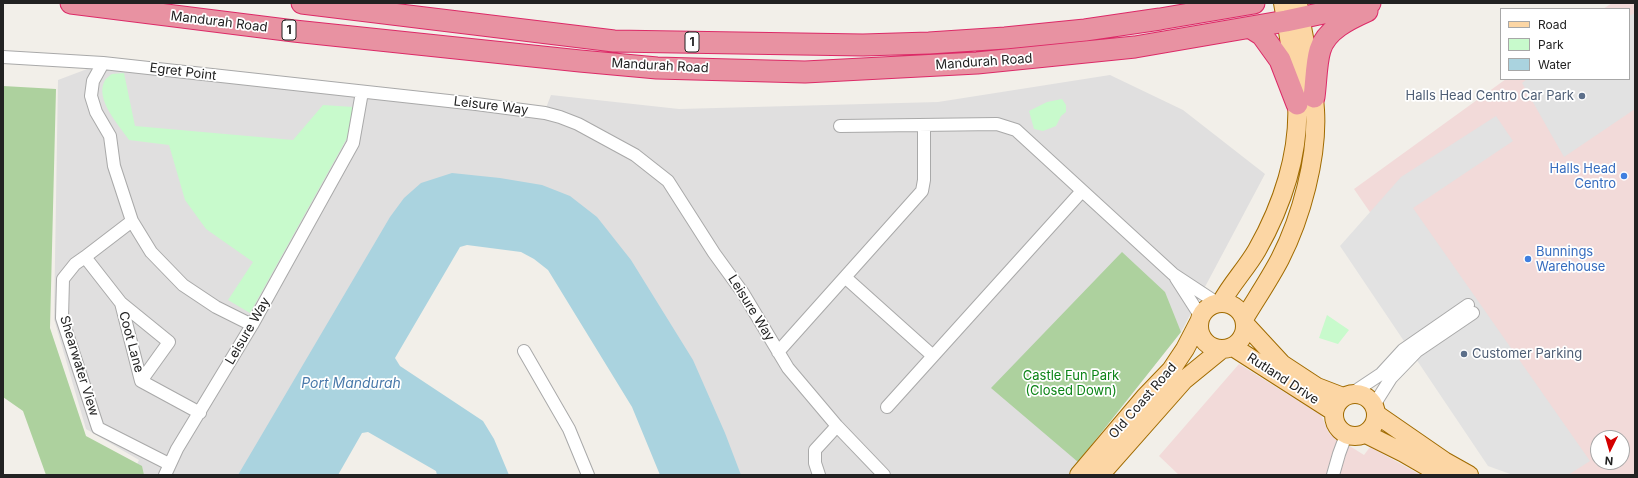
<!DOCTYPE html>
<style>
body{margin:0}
#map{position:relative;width:1638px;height:478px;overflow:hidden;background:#f2efe9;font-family:Inter,sans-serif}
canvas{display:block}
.frame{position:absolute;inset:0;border:4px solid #222;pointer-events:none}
.legend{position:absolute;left:1500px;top:8px;width:130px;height:72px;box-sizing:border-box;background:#fff;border:1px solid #a7a7a7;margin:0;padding:5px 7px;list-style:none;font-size:12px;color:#222}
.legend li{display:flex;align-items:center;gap:8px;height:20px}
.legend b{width:20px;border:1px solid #a7a7a7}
.north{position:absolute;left:1590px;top:430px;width:40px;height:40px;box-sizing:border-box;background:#fff;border:1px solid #a7a7a7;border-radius:50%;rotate:185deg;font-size:11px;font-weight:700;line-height:16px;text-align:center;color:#222}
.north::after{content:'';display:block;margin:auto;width:14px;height:18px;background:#d40000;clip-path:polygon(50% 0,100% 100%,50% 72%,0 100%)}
</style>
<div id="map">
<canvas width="1638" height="478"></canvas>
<div class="frame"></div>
<ul class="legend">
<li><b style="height:5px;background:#fcd6a4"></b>Road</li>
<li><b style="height:11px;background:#c8facc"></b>Park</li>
<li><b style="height:11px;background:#aad3df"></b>Water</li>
</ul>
<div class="north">N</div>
</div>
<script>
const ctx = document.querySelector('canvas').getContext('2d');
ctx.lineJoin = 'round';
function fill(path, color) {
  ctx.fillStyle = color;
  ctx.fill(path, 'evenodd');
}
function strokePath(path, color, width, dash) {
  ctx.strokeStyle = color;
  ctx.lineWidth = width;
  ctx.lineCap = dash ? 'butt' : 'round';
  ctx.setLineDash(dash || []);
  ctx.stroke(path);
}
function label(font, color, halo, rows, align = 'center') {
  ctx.font = font + ' Inter,sans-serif';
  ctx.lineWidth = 3.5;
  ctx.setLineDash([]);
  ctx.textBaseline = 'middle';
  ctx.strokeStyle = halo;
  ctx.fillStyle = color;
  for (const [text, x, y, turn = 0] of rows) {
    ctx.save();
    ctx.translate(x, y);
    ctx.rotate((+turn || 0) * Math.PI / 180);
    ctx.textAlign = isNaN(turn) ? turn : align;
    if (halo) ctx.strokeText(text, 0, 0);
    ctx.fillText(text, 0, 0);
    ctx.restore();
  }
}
const residential = new Path2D(`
 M103,63l441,50 7,-18 128,14 259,-7 172,-27 73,35 82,64 -84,158 -103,130 -2,13h-336l-261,-299 -240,299h-107l7,-15 -53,-31 -32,-110 4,-239z`);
const commercial = new Path2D(`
 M1612,3h23v472h-84l-197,-286 152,-110h123v-70h-26zM1598,438h24v24h-24z
 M1239,364l82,51 8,18 35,22 6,-8 51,28h-242l-20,-19z`);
const forest = new Path2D(`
 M3,86l53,3 -6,239 36,108 56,30 2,9h-98l-23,-64 -20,-14z
 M1122,252l43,40 16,40 -103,130 -87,-74z`);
const park = new Path2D(`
 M124,73l11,53 158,14 30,-35 30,2 -6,31 -97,175 -22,-13 25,-38 -47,-33 -21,-29 -16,-55 -40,-5c-10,-15 -35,-41 -24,-60 2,-2 5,-5 7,-6z
 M1062,99l4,6v7l-5,4 -5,10 -13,5 -9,-2 -5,-18 18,-9z
 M1327,315l22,15 -11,14 -19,-6z`);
const parking = new Path2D(`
 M1635,13v96l-71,48 -42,-74 5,-4h102v-63z
 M1496,116l17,25 -100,67 177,253 -22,14h-55l-25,-9 -148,-220 61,-69z`);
const water = new Path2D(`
 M452,173l48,5 42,7 28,11 27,21 34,43 62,100 32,73 16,42h-81l-28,-68 -84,-137 -14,-11 -13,-7 -54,-7 -7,2 -65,111 5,8 83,55 11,18 15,36h-72l-1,-4 -68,-39 -6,1 -24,42h-100l152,-258 14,-19 17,-15z`);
const street = new Path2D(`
 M3,57l100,6 373,41 69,9 15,4 18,7 57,31 33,26 46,72 29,40 45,75 49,58 47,49
 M103,63l-10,18 -2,15 5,16 14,24 4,30 18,55 19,31 32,33 33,22 36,18
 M840,126l157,-2 19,6 157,144 44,29
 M132,221l-47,36 36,46 20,78 59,32
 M85,257l-10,7 -12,15 -1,39 36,110 71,36
 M846,278l87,78
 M1176,278l25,39
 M121,303l48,39 -28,39
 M524,351l45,78 19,46
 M778,352l144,-161 2,-11v-54
 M1351,394l30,-20 22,-24 65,-45
 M1374,405l17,-27 26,-27 56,-38
 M887,407l195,-216
 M165,475l12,-26 75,-124 101,-182 9,-51
 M819,475l-4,-12v-13l22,-24
 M1333,475l6,-21 7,-19`);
const primary = new Path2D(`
 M1199 326a23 23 0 1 1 46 0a23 23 0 1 1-46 0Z
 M1221,303c10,-19 25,-34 36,-53 25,-44 43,-97 40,-148 -2,-33 -8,-66 -14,-99
 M1244,319c12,-20 25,-39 36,-60 21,-41 38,-102 35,-149 -2,-36 -12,-71 -17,-107
 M1246,325l36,39 35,23 26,10
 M1233,347l100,64
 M1334 415a21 21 0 1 1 42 0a21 21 0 1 1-42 0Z
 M1376,414l68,47 25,14
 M1366,434l38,19 38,22
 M1079,475l66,-78 26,-27 14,-21 14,-27
 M1100,475l84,-95 38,-31`);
const highway = new Path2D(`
 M71,3l223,28 286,30 77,7 148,4 172,-9 158,-16 151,-26 84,-18
 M302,3l312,38 249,4 66,-2 76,-5 80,-8 75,-11 94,-16
 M1251,28l11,7 18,25 17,44
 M1314,97c2,-14 2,-34 6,-47 6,-20 29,-31 47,-39`);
const markers = [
 [1582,96,4,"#5c6f8a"],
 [1624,176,4,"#3f7fe0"],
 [1528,259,4,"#3f7fe0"],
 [1464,354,4,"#5c6f8a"]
];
const shields = [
 [289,30,14],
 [692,42,14]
];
const shieldNames = [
 ["1",289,30],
 ["1",692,42]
];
const streetNames = [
 ["Mandurah Road",219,22,7],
 ["Mandurah Road",984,62,-4],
 ["Mandurah Road",660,66,3],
 ["Egret Point",183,72,7],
 ["Leisure Way",491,106,7],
 ["Leisure Way",751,308,58],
 ["Leisure Way",248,331,-60],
 ["Coot Lane",131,342,75],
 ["Shearwater View",79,366,73],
 ["Rutland Drive",1283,379,33],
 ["Old Coast Road",1143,401,-49]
];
const serviceNames = [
 ["Halls Head Centro Car Park",1574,96],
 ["Customer Parking",1472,354,"left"]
];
const shopNames = [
 ["Halls Head",1616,169],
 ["Centro",1616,184],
 ["Bunnings",1536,252,"left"],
 ["Warehouse",1536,267,"left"]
];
const parkNames = [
 ["Castle Fun Park",1071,376],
 ["(Closed Down)",1071,391]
];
const waterNames = [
 ["Port Mandurah",351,384]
];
fill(residential, '#e0dfdf');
fill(commercial, '#f2dad9');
fill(forest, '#add19e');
fill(park, '#c8facc');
fill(parking, '#e2e2e2');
fill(water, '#aad3df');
strokePath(street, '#a9a9a9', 14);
strokePath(primary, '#a06b00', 20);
strokePath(highway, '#dc2a67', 23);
strokePath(street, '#fff', 12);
strokePath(primary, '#fcd6a4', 18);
strokePath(highway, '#e892a2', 21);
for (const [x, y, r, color] of markers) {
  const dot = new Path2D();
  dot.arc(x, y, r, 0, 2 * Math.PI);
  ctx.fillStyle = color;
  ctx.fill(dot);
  strokePath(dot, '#fff', 1.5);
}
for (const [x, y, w] of shields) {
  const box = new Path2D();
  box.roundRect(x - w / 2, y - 10, w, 20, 3);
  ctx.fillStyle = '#fff';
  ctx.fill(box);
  strokePath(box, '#222', 1);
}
label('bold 12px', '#222', null, shieldNames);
label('13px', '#222', '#fff', streetNames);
label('13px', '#4e5e75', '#fff', serviceNames, 'right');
label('13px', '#366cbe', '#fff', shopNames, 'right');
label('13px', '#0c8416', '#fff', parkNames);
label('italic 14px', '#4a7aab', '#fff', waterNames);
</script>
